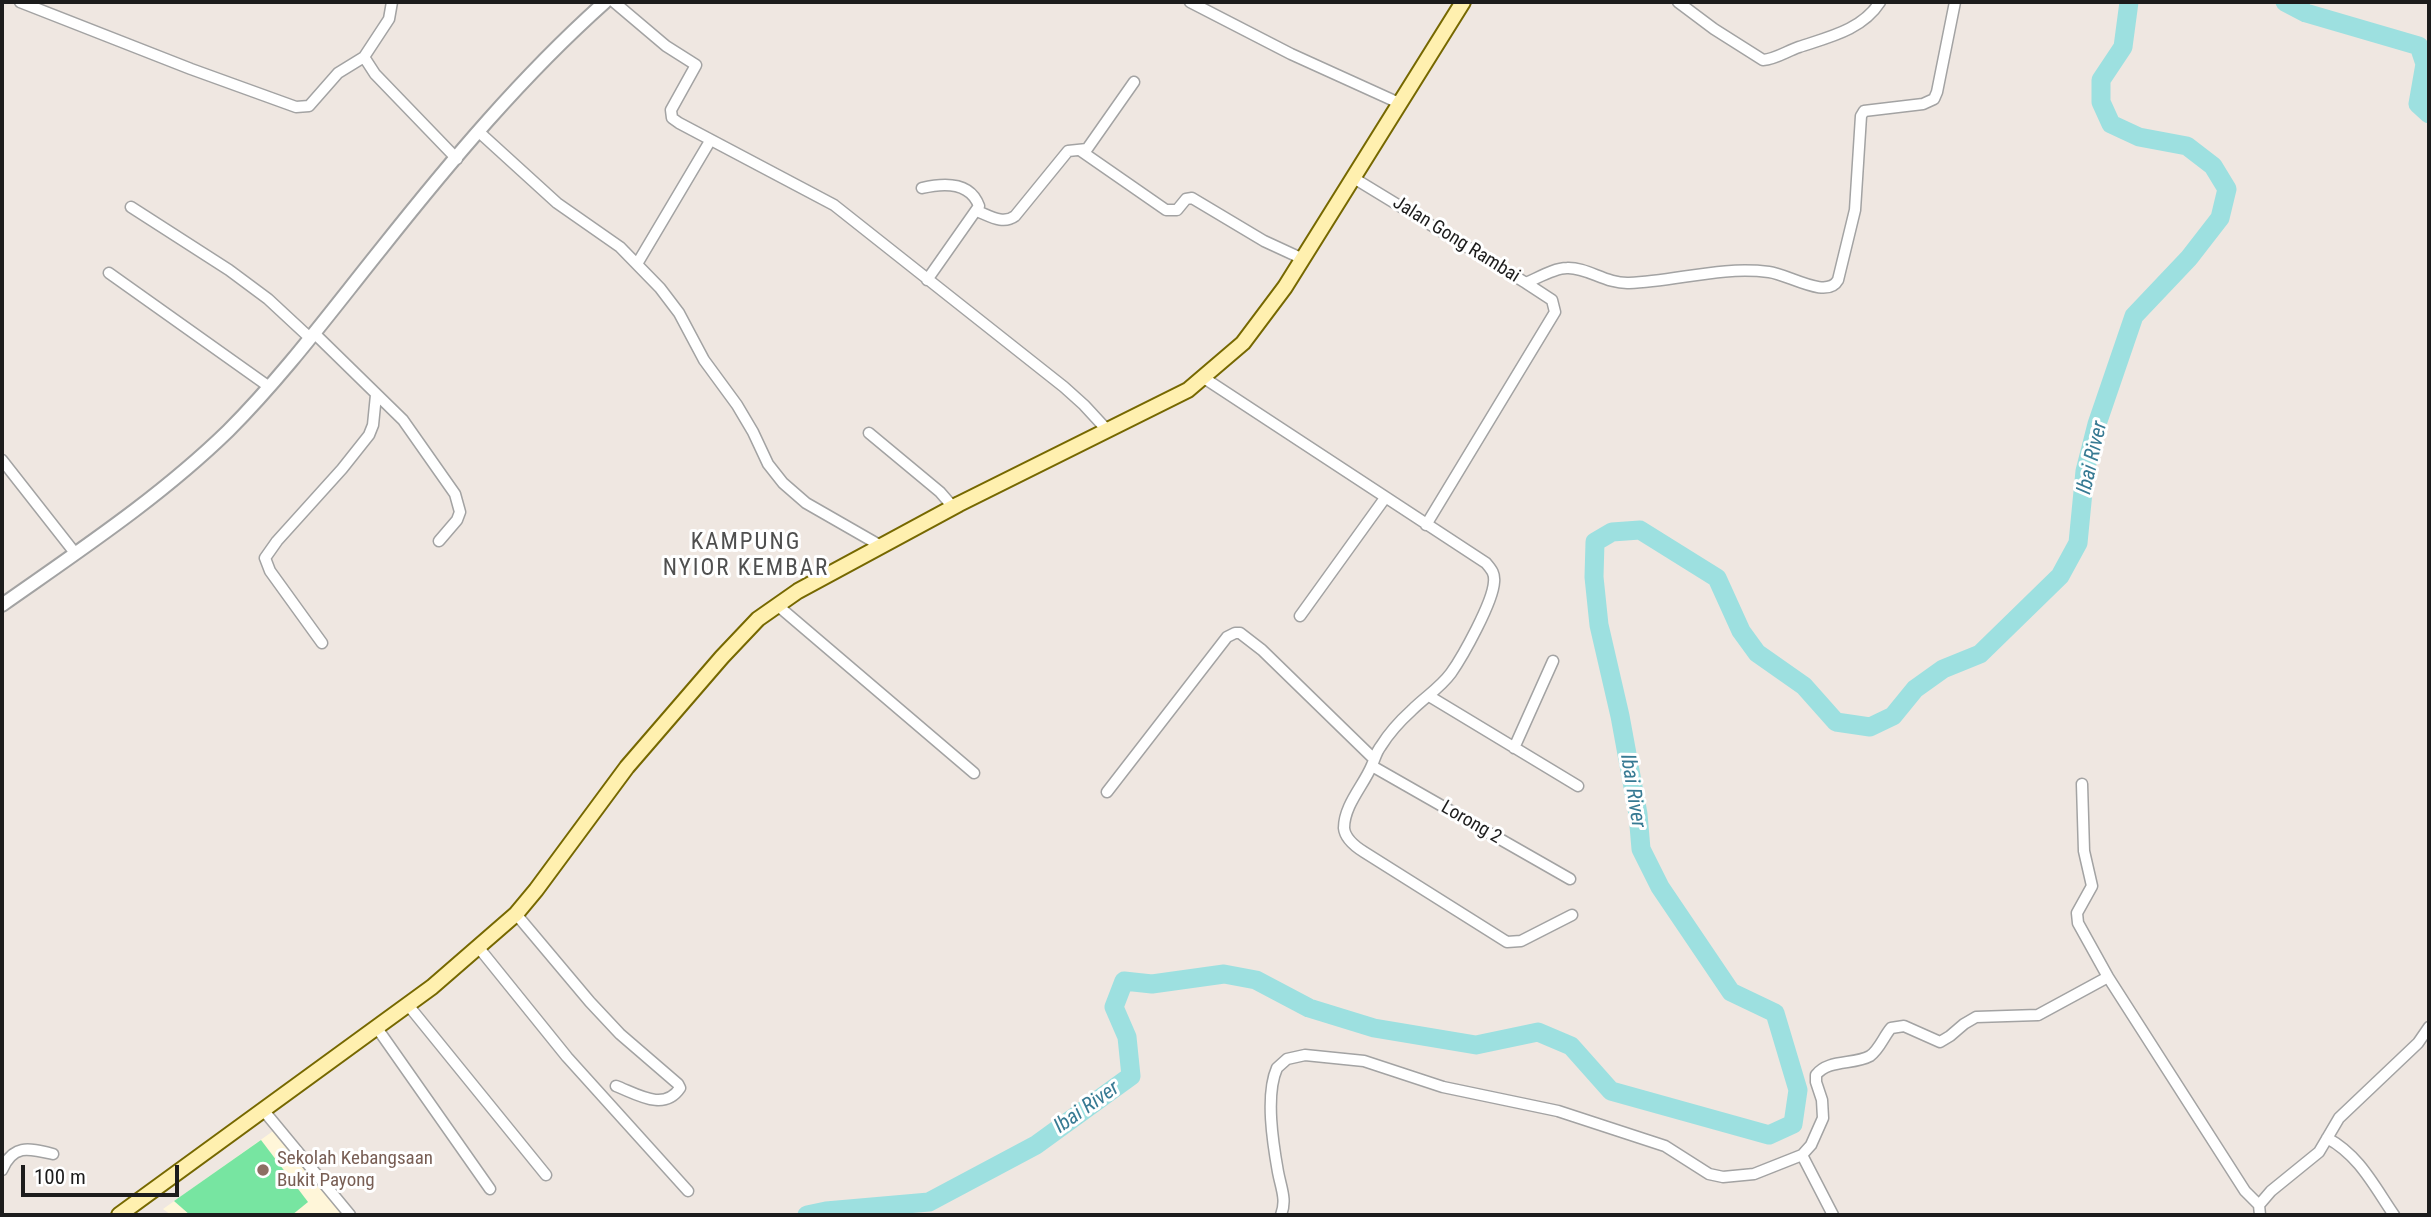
<!DOCTYPE html>
<style>
body{margin:0}
#map{position:relative;width:2431px;height:1217px;overflow:hidden;background:#efe7e1;font-family:"Roboto Condensed",sans-serif}
canvas{display:block}
.frame{position:absolute;inset:0;border:4px solid #1c1c1c;pointer-events:none}
.scale{position:absolute;left:21px;top:1165px;width:158px;height:32px;box-sizing:border-box;border:4px solid #1c1c1c;border-top:0;padding-left:9px;font-size:21px;line-height:24px;white-space:nowrap;color:#1c1c1c;-webkit-text-stroke:5px #fff;paint-order:stroke}
</style>
<div id="map">
<canvas width="2431" height="1217"></canvas>
<div class="frame"></div>
<div class="scale">100 m</div>
</div>
<script>
const ctx = document.querySelector('canvas').getContext('2d');
ctx.lineJoin = 'round';
function fill(path, color) {
  ctx.fillStyle = color;
  ctx.fill(path, 'evenodd');
}
function strokePath(path, color, width, dash) {
  ctx.strokeStyle = color;
  ctx.lineWidth = width;
  ctx.lineCap = dash ? 'butt' : 'round';
  ctx.setLineDash(dash || []);
  ctx.stroke(path);
}
function label(font, color, halo, rows, align = 'center') {
  ctx.font = font + ' "Roboto Condensed",sans-serif';
  ctx.lineWidth = 6;
  ctx.setLineDash([]);
  ctx.textBaseline = 'middle';
  ctx.strokeStyle = halo;
  ctx.fillStyle = color;
  for (const [text, x, y, turn = 0] of rows) {
    ctx.save();
    ctx.translate(x, y);
    ctx.rotate((+turn || 0) * Math.PI / 180);
    ctx.textAlign = isNaN(turn) ? turn : align;
    if (halo) ctx.strokeText(text, 0, 0);
    ctx.fillText(text, 0, 0);
    ctx.restore();
  }
}
const education = new Path2D(`
 M276,1129l70,86h-175l-8,-6z`);
const pitch = new Path2D(`
 M261,1140l47,62 -16,13h-102l-16,-14z`);
const river = new Path2D(`
 M2285,2l21,11 113,33 6,18 -7,40 11,10
 M807,1215l19,-4 103,-9 107,-57 95,-69 -4,-39 -13,-30 10,-26 28,3 72,-10 32,6 53,28 65,20 102,17 62,-13 33,14 40,45 158,44 24,-11 5,-34 -23,-77 -44,-21 -71,-105 -19,-38 -3,-35 -18,-98 -21,-91 -5,-48 1,-35 17,-10 28,-2 77,48 24,53 16,22 47,33 32,36 34,5 23,-11 22,-27 28,-20 37,-15 80,-78 18,-33 7,-72 12,-47 37,-108 55,-58 31,-40 7,-29 -14,-23 -26,-20 -48,-9 -28,-13 -10,-22v-22l22,-33 6,-45`);
const minor = new Path2D(`
 M20,2l171,67 105,38 13,-1 29,-33 26,-16
 M392,2l-3,17 -25,38 11,17 82,85
 M614,2l52,44 30,19 -25,45 1,8 7,5 155,82 230,182 20,18 24,26
 M1190,2l101,52 108,49
 M1678,2l36,27 49,31c13,-1 24,-9 36,-13 30,-10 63,-17 81,-45
 M479,132l78,71 63,44 40,41 19,25 25,47 33,45 16,27 15,32 15,19 23,20 75,43
 M1081,151l85,59h11l9,-11 6,-1 72,43 39,18
 M1352,177l174,106c12,-5 28,-15 41,-15 20,-1 39,16 62,15 49,-2 90,-17 140,-11 19,2 58,28 69,8l17,-70 6,-94 3,-5 59,-7 11,-5 3,-7 18,-90
 M922,188c21,-5 48,-7 57,18l-52,74
 M131,207l98,63 39,29 42,39
 M977,211c13,5 26,14 38,5l53,-65 19,-2 47,-67
 M637,264l73,-123
 M109,273l159,113
 M314,333l89,87 52,74 5,18 -3,8 -18,21
 M1204,378l282,185c5,6 9,10 8,19 -1,20 -31,74 -43,91 -11,15 -26,24 -39,37 -11,10 -23,23 -31,36 -5,6 -6,13 -9,19 -8,20 -28,40 -28,63 1,11 12,19 20,24l143,90 14,-1 51,-26
 M869,433l71,59 13,15
 M2,460l73,93
 M1426,525l129,-213 -3,-12 -26,-17
 M777,605l197,168
 M1300,616l85,-118
 M322,643l-52,-72 -5,-13 12,-17 65,-72 27,-34 4,-10 3,-30
 M1429,696l149,90
 M1514,748l39,-87
 M1372,766l198,113
 M2082,784l2,67 8,35 -15,27 1,10 30,54 137,214 14,14 1,10
 M1107,792l120,-155 8,-4h5l22,17 112,109
 M516,914l74,88 30,32 58,50 2,4c-16,24 -43,6 -64,-2
 M479,948l88,109 121,134
 M408,1005l138,170
 M377,1028l113,161
 M264,1111l86,104
 M2327,1138c32,17 47,48 67,77
 M1802,1155l31,60
 M2,1170c11,-26 26,-22 51,-16
 M2259,1205l12,-14 48,-39 20,-34 79,-75 11,-16
 M1281,1215c6,-15 0,-27 -3,-43 -5,-28 -13,-77 -1,-104l10,-9 18,-4 59,6 79,26 115,24 107,35 44,28 14,3 31,-3 48,-19 9,-10 12,-27 -1,-18 -6,-18v-7c12,-16 38,-10 54,-19 9,-6 14,-20 21,-28l13,-2 36,16 10,-6 14,-12 12,-7 62,-2 70,-38`);
const tertiary = new Path2D(`
 M2,605c78,-55 157,-107 226,-174 56,-56 104,-121 153,-182 69,-87 141,-173 224,-247`);
const secondary = new Path2D(`
 M119,1215l313,-228 84,-73 20,-24 91,-123 95,-110 36,-38 40,-28 161,-87 229,-114 55,-47 42,-56 178,-285`);
const markers = [
 [263,1170,7,"#8d6e63"]
];
const streetNames = [
 ["Jalan Gong Rambai",1456,240,32],
 ["Lorong 2",1471,823,30]
];
const educationNames = [
 ["Sekolah Kebangsaan",277,1159],
 ["Bukit Payong",277,1181]
];
const waterNames = [
 ["Ibai River",2093,458,-77],
 ["Ibai River",1632,791,81],
 ["Ibai River",1087,1108,-35]
];
const quarterNames = [
 ["KAMPUNG",746,543],
 ["NYIOR KEMBAR",746,569]
];
fill(education, '#fff6d9');
fill(pitch, '#77e5a1');
strokePath(river, '#9de0e0', 19);
strokePath(minor, '#a3a3a3', 13);
strokePath(tertiary, '#a3a3a3', 16);
strokePath(secondary, '#766800', 18);
strokePath(minor, '#fff', 10);
strokePath(tertiary, '#fff', 12);
strokePath(secondary, '#fff0af', 14);
for (const [x, y, r, color] of markers) {
  const dot = new Path2D();
  dot.arc(x, y, r, 0, 2 * Math.PI);
  ctx.fillStyle = color;
  ctx.fill(dot);
  strokePath(dot, '#fff', 2.5);
}
label('19px', '#1c1c1c', '#fff', streetNames);
label('19px', '#785e54', '#fff', educationNames, 'left');
label('italic 21px', '#377a93', '#fff', waterNames);
ctx.letterSpacing = '2px';
label('23px', '#4f4f4f', '#fff', quarterNames);
ctx.letterSpacing = '0px';
</script>
